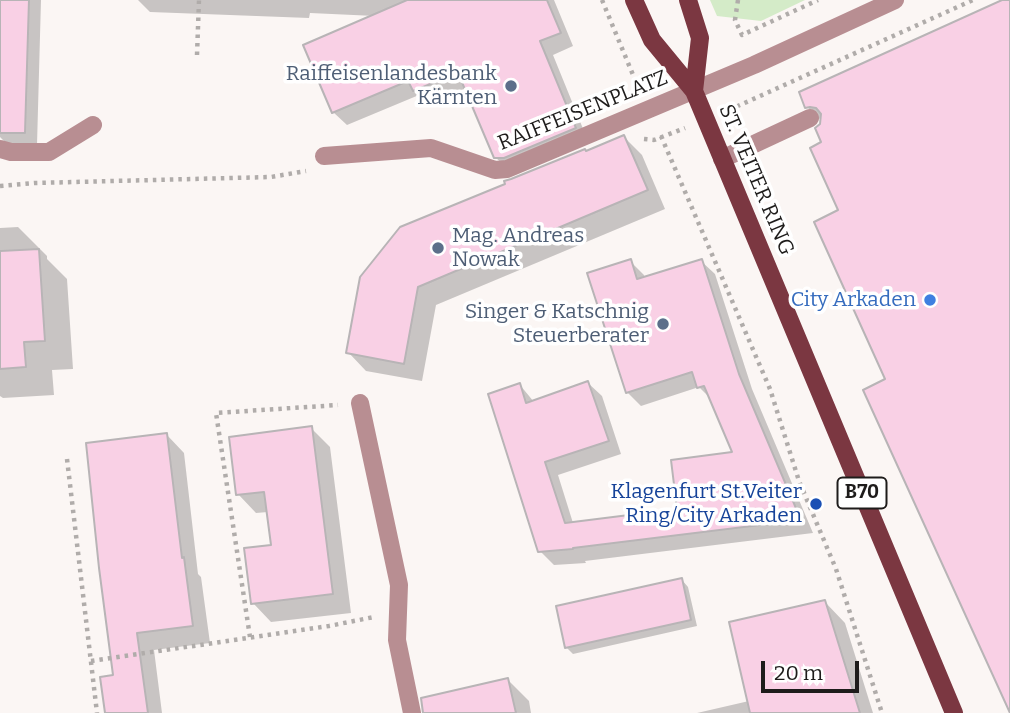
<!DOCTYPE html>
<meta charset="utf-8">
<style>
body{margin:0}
#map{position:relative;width:1010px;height:713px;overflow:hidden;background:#fbf6f4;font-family:Bitter,serif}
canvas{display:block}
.scale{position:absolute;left:761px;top:661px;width:98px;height:32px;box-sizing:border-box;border:4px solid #1e1c1b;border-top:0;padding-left:9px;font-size:21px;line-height:24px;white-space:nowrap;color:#1e1c1b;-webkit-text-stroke:5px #fff;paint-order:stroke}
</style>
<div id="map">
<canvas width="1010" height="713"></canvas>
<div class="scale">20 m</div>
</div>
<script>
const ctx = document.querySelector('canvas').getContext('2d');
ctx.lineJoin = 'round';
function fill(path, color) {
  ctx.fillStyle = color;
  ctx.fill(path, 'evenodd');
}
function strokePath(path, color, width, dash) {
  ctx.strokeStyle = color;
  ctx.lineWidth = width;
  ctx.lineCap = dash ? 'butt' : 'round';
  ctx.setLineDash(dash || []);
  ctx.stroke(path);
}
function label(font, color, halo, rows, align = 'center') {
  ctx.font = font + ' Bitter,serif';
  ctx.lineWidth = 7;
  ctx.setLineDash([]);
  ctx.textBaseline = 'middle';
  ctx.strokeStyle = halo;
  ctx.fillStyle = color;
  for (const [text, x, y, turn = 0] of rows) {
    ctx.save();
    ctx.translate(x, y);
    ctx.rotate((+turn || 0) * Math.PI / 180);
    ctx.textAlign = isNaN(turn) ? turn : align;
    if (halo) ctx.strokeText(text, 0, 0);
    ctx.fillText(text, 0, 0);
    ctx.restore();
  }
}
const green = new Path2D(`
 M710,0h95l-44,21 -44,-5z`);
const shadow = new Path2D(`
 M0,0h41l-4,145 -30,-1 -7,-7z
 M138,0h416l19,46 -20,9 35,86 -79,29 -14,-13 -29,-69 -38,16 -9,-9 -72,30 -14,-13 42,-96 -65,-3 -1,5 -159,-6z
 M1005,0h5v701l-170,-490 -17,-68 -1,-22 -15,-14z
 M624,137l18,18 23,54 -229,96 -14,76 -56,-10 -18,-19 13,-74 225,-126z
 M18,227l29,29v3l20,20 6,90 -21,1 2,25 -51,3 -3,-2v-168z
 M630,261l14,14 1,4 56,-18 14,13 37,115 61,144 -228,28 1,2 -32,2 -14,-14 -20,-166 14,17 54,-19 14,13 19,58 -63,21 15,48 105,-13 57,-56 -23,-54 -13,-13 -58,19 -14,-14z
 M311,428l19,19 21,166 -80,9 -18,-19 20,-57 -5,-34 -12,1 -18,-19z
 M167,435l17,18 14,121 3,3 9,66 -56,7 8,63h-56z
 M682,580l6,7 9,39 -124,28 -7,-7z
 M825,602l20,21 28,90h-176l52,-12z
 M508,680l21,21 2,12h-103z`);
const building = new Path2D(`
 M0,0h29l-4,133h-25z
 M407,0h140l14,33 -21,8 36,87 -72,30h-10l-36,-85 -45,18 -5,-10 -76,32 -29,-68z
 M1002,0h8v713l-147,-323 22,-11 -71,-157 24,-12 -28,-62 11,-6 -6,-14 5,-4 1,-10 -5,-6 -6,-1 -5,1 -6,-16z
 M624,135l24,55 -230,97 -14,77 -58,-11 14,-76 40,-50 105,-43 -1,-3 7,-2 74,-30 1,2z
 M39,249l6,92 -21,1 2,25 -26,2v-118z
 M631,259l6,20 65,-20 37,115 62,146 -228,28v1l-35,3 -50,-158 32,-11 6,20 62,-22 21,60 -64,21 20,61 112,-14 -6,-49 61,-8 -28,-66 -7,2 -5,-16 -66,21 -39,-120z
 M312,426l21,168 -82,10 -7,-56 27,-3 -7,-53 -28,3 -7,-58z
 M167,433l15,125 2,-1 9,69 -56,7 11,80h-43l-5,-36 13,-2 -14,-107 -13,-125z
 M682,578l9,42 -126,28 -9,-42z
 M825,600l35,113h-110l-21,-91z
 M508,678l8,35h-93l-2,-15z`);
const path = new Path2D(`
 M602,0l36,87
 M738,0l-3,20 7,15 76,-35
 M197,55l2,-55
 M729,110l244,-110
 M661,136l109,253 29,92 37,88 46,144
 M644,139l10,1 31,-12
 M0,186l35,-3 236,-6 35,-6
 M67,459l30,254
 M250,637l-34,-224 122,-8
 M91,661l238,-35 45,-9`);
const minor = new Path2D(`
 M0,149l11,3h38l44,-27
 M324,156l107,-8 64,22 12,-1 247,-104 141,-65
 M722,159l88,-41
 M360,403l39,182 -2,55 15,73`);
const major = new Path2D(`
 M634,0l18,40 42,51 260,622
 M688,0l12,38 -6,53`);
const markers = [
 [511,86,7,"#5c6f8a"],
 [438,248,7,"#5c6f8a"],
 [930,300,7,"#3f7fe0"],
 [663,324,7,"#5c6f8a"],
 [816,504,7,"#1a4fb4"]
];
const shields = [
 [862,493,49]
];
const shieldNames = [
 ["B70",862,493]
];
const serviceNames = [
 ["Raiffeisenlandesbank",497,74],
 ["Kärnten",497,98],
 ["Mag. Andreas",452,236,"left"],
 ["Nowak",452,260,"left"],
 ["Singer & Katschnig",649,312],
 ["Steuerberater",649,336]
];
const streetNames = [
 ["RAIFFEISENPLATZ",583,111,-22],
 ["ST. VEITER RING",756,180,67]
];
const shopNames = [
 ["City Arkaden",916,300]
];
const transitNames = [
 ["Klagenfurt St.Veiter",802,492],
 ["Ring/City Arkaden",802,516]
];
fill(green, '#d4ebc8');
fill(shadow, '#0003');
fill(building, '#f9d0e5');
strokePath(building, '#b8b4b6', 2);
strokePath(path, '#b0acaa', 4.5, [3.5, 5]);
strokePath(minor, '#b88e92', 18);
strokePath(major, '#7b3741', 18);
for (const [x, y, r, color] of markers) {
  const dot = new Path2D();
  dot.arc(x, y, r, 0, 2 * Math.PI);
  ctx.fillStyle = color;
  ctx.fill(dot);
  strokePath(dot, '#fff', 2.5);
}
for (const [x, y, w] of shields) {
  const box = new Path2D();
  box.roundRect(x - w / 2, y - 15.5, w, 31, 5);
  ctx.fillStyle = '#fff';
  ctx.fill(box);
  strokePath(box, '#1e1c1b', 2);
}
label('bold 19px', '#1e1c1b', null, shieldNames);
label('21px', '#4e5e75', '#fff', serviceNames, 'right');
label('21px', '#1e1c1b', '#fff', streetNames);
label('21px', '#366cbe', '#fff', shopNames, 'right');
label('21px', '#164399', '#fff', transitNames, 'right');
</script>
